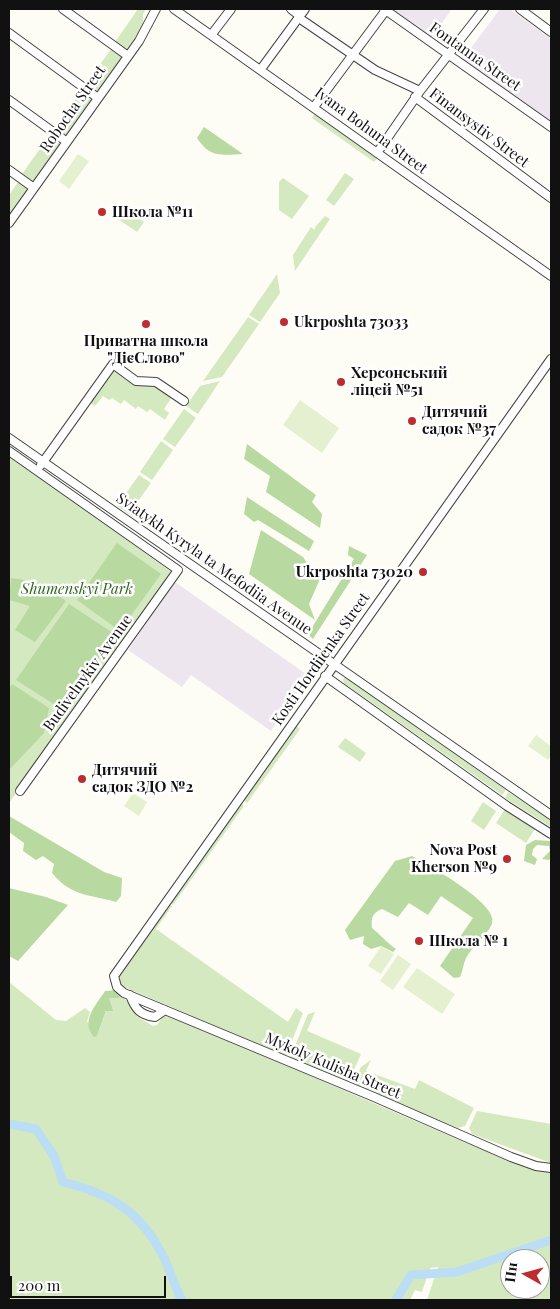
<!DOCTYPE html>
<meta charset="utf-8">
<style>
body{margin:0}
#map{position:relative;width:560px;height:1309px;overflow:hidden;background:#fefdf5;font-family:"Playfair Display",serif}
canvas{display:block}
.frame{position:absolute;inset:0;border:10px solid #111;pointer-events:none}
.north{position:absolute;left:500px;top:1249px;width:50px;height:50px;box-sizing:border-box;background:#fff;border:1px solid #a0a0a0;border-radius:50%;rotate:277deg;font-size:14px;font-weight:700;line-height:20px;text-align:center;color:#111}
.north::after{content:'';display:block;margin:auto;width:18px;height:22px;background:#bc2d32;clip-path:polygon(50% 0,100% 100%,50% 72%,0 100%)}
.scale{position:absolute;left:10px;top:1276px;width:156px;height:22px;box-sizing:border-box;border:2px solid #111;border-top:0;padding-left:6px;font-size:15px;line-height:18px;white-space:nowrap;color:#111;-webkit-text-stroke:4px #fff;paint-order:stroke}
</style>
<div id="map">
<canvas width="560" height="1309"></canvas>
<div class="frame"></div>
<div class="north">Пн</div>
<div class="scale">200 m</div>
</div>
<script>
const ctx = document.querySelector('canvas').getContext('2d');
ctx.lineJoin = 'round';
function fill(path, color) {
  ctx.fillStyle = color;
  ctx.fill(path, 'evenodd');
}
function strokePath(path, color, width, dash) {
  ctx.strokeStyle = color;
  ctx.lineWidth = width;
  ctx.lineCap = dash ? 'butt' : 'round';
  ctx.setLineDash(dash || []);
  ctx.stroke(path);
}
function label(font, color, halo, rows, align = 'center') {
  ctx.font = font + ' "Playfair Display",serif';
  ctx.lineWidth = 5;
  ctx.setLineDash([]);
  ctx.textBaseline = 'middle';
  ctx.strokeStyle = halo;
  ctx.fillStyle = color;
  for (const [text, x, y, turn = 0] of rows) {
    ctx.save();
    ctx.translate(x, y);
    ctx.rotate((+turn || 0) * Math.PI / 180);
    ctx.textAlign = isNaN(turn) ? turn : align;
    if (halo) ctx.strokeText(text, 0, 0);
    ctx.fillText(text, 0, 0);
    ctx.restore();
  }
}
const industrial = new Path2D(`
 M391,9h61l-21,29z
 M500,9h10l41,30v84l-89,-63z
 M175,582l134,94 -38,55 -80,-56 -9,12 -54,-37z`);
const green = new Path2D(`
 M138,9h8l-3,5v12l-17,24 -11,-8z
 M112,48l11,8 -26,37 -12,-8z
 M81,91l12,9 -26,36 -12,-8z
 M315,113l63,44 -4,5 -62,-44z
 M49,136l12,9 -27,38 -12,-9z
 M345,173l9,6 -20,27 -8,-6z
 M283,178l26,18 -17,23 -13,-9v-28z
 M19,181l11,8 -21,29v-23z
 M122,207l22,15 -7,10 -22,-15z
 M325,216l5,3 -35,52 -2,-16 18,-28 4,3v-3z
 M277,274l3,19 -20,29 -11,-7z
 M248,317l11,7 -37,53 -19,4z
 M114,368l23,16 17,2 18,11 -8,12 5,4 -4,7 -15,-11 -3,3 -9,-6 -2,3 -12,-9 -3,4 -9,-6 -3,2 -6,-4 -8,10 -6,-4z
 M220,381l-22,33 -12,-8 14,-20z
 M184,409l12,9 -21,29 -12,-8z
 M161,441l12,9 -21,30 -12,-8z
 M9,456l164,117 -164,230z
 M139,475l12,8 -22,31 -12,-8z
 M345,677l161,113 -4,5 -158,-112 -1,-3z
 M294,724l6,5 -53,74 -7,-5z
 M345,738l21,15 -6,9 -22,-15z
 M508,792l43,28v7l-46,-29z
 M239,802l5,4 -71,99 -6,-4z
 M483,802l13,9 -12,19 -13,-9z
 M507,806l30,20 -11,17 -30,-20z
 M166,902l6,4 -16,23 132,93 8,-14 7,5 -17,43 -164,-70 -5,-9z
 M9,982l47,38 10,1 19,-13 5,4 -3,9 10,15 12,-32v-6l12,-5 17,24 15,9 4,-1 8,-12 301,130 64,25 21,4v128h-124l11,-33 -8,1 -8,24 -7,-2 -5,10h-401zM510,1259h30v30h-30z
 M315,1012l-8,19 54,23 -13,29 -58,-25 18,-44z
 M371,1060l-5,11 49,18 4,-9 55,28 -9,18 -7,2 -106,-43 9,-18z
 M477,1111l74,13v39l-79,-29 -3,-6z`);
const forest = new Path2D(`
 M204,127l39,27c-22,1 -33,4 -46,-16z
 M247,444l69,51 -4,7 10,12 -2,14 -54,-36 4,-16 -26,-17z
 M247,497l67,44 -5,10 -51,-31 -4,2 -10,-8z
 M261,530l42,27 6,9 14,6 -14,32 6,16 -66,-46z
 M117,543l44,31 -41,57 -43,-31z
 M349,546l18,9 -54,84 -5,-5 46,-75 -6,-4z
 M11,578c21,2 38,10 55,23l-31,41 -20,-12 15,-24 -21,-6z
 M69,604l47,31 -56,73 -44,-28z
 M12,684l37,24 -5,25 -35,37v-81z
 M9,816l95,56 18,6 -1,18 -5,6c-27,-8 -44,-5 -64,-29l2,-9 -11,-8 -7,4 -13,-9 1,-8 -15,-11z
 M535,840l16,1v16l-2,3 -7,-1 8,-8 -1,-5 -12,-1 -4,4 -1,6 5,4 -2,6 -11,-4 2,-16z
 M412,856c16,9 88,48 80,68 -6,13 -20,22 -26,34 -3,6 -3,13 -6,19l-6,1 -14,-12 33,-48 -32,-22 -13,19 -19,-12 -11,14 -16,-8c-10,4 -11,9 -10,19 9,7 14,14 24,21l-3,3 -12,-6 -10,3 -8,-5 1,-8 -14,4 -5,-10 50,-69z
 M9,888l37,9 22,8 -50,56 -9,-5z
 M117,990l3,3 -1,5h-10l4,13h-7l-9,25 -3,1c-14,-16 2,-32 11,-46z`);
const pitch = new Path2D(`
 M78,154l11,7 -20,28 -10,-8z
 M300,400l39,28 -17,25 -39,-28z
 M536,735l15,11v9l-3,5 -20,-14z
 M133,793l14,9 -8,14 -15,-10z
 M381,946l13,8 -13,20 -13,-8z
 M398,955l13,9 -18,26 -13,-9z
 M417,968l38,26 -13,20 -39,-27z`);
const river = new Path2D(`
 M9,1124l27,5 18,27 9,26c47,12 76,28 99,72 8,15 12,32 20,46
 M396,1300l15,-25 46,-3 94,-32`);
const minor = new Path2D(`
 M63,9l65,47
 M174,9l377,267
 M291,9l9,7
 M384,9l167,118
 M520,9l31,23
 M299,18l76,52 45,21
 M9,33l89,65
 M212,34l19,-25
 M261,69l44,-60
 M415,97l136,101
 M9,100l58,42
 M314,107l72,-97
 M377,153l43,-62 64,-82
 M9,170l25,18
 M9,223l130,-182 17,-32
 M551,359l-437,617 3,11 7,6 250,104 137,60 25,9 15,2
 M9,438l542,377
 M9,451l169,119 -158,221
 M41,465l72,-101 23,17 20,1 28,19
 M325,676l182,130 44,28
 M130,995c5,14 10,20 25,22l10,-7`);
const markers = [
 [102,212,5,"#bc2d32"],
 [284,322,5,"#bc2d32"],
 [146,324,5,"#bc2d32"],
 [341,382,5,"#bc2d32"],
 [412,421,5,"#bc2d32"],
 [423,572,5,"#bc2d32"],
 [82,779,5,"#bc2d32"],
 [507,859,5,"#bc2d32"],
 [419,941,5,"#bc2d32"]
];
const streetNames = [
 ["Fontanna Street",475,57,35],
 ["Robocha Street",73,109,-55],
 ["Finansystiv Street",479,128,37],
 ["Ivana Bohuna Street",371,131,36],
 ["Sviatykh Kyryla ta Mefodiia Avenue",214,564,35],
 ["Kosti Hordiienka Street",321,659,-55],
 ["Budivelnykiv Avenue",88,673,-54],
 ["Mykoly Kulisha Street",333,1066,23]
];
const poiNames = [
 ["Школа №11",112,212],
 ["Ukrposhta 73033",294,322],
 ["Приватна школа",146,341,"center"],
 ["\"ДієСлово\"",146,358,"center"],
 ["Херсонський",351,373],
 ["ліцей №51",351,390],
 ["Дитячий",422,412],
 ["садок №37",422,429],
 ["Ukrposhta 73020",413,572,"right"],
 ["Дитячий",92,770],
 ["садок ЗДО №2",92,787],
 ["Nova Post",497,850,"right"],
 ["Kherson №9",497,867,"right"],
 ["Школа № 1",429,941]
];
const parkNames = [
 ["Shumenskyi Park",77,589]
];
fill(industrial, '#eee6ee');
fill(green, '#d4e9bf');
fill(forest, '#b8d99f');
fill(pitch, '#e5f0d0');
strokePath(river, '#bbdef4', 9);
strokePath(minor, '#444', 10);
strokePath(minor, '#fff', 8);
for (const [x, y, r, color] of markers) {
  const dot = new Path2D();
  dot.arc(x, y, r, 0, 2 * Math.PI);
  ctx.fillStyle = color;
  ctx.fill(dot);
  strokePath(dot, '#fff', 2);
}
label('15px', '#111', '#fff', streetNames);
label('bold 15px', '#111', '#fff', poiNames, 'left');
label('italic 15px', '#306722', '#fff', parkNames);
</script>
